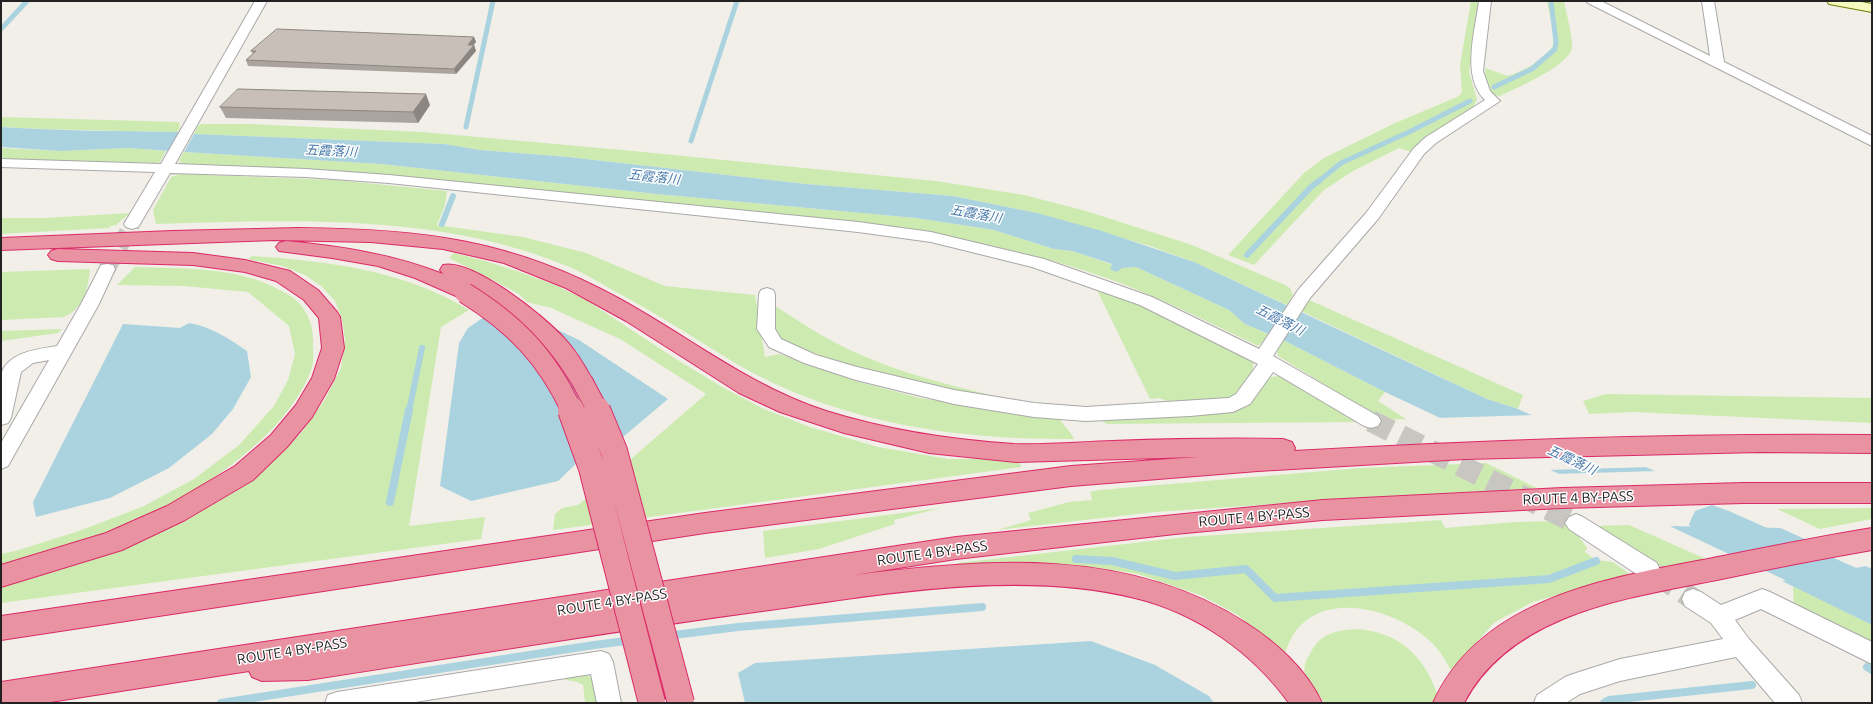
<!DOCTYPE html>
<meta charset="utf-8">
<style>
body{margin:0}
#map{position:relative;width:1873px;height:704px;overflow:hidden;background:#f2efe9;font-family:Ubuntu,sans-serif}
canvas{display:block}
.frame{position:absolute;inset:0;border:2px solid #222;pointer-events:none}
</style>
<div id="map">
<canvas width="1873" height="704"></canvas>
<div class="frame"></div>
</div>
<script>
const ctx = document.querySelector('canvas').getContext('2d');
ctx.lineJoin = 'round';
function fill(path, color) {
  ctx.fillStyle = color;
  ctx.fill(path, 'evenodd');
}
function strokePath(path, color, width, dash) {
  ctx.strokeStyle = color;
  ctx.lineWidth = width;
  ctx.lineCap = dash ? 'butt' : 'round';
  ctx.setLineDash(dash || []);
  ctx.stroke(path);
}
function label(font, color, halo, rows, align = 'center') {
  ctx.font = font + ' Ubuntu,"Noto Sans JP",sans-serif';
  ctx.lineWidth = 3;
  ctx.setLineDash([]);
  ctx.textBaseline = 'middle';
  ctx.strokeStyle = halo;
  ctx.fillStyle = color;
  for (const [text, x, y, turn = 0] of rows) {
    ctx.save();
    ctx.translate(x, y);
    ctx.rotate((+turn || 0) * Math.PI / 180);
    ctx.textAlign = isNaN(turn) ? turn : align;
    if (halo) ctx.strokeText(text, 0, 0);
    ctx.fillText(text, 0, 0);
    ctx.restore();
  }
}
const grass = new Path2D(`
 M1471,1h9l-11,71 8,28 -7,12 -45,26 -14,14 -12,-4 -46,23 -29,19 -70,75 -26,-10 76,-82 20,-15 69,-34 66,-28 3,-4 -2,-27z
 M1547,1h17c2,11 9,36 8,46 -2,19 -56,41 -72,49l-7,-1 -7,-10 -1,-17 23,8c13,-5 42,-17 45,-32 2,-10 -4,-32 -6,-43z
 M1,117l178,5 1,6 -3,4c-59,-1 -117,-2 -176,-5z
 M201,124h49l172,8 211,19 303,30 88,14 62,16 106,34 93,40 5,3 3,7 -6,10 -93,-43 -44,-16 -113,-33 -84,-17 -147,-12 -238,-27 -88,-7 -36,-6 -250,-10 4,-8z
 M1,148l59,3 68,-3 38,3 -6,11 -4,1 -155,-4z
 M184,152l197,12 276,30 259,24 78,12 60,19 18,2 50,17 14,-1 93,43 16,14 23,10 -5,8 -5,4c-48,-23 -96,-48 -146,-66 -76,-28 -154,-42 -233,-55l-471,-48 -135,-9 -91,-3 -3,-5z
 M180,174l155,6 112,11 -2,14 -8,20 86,12 63,16 79,33 90,9 10,62 14,-3 77,27 64,17 81,13 59,8c3,7 11,12 14,20 -113,1 -222,-14 -323,-67 -17,-9 -33,-20 -50,-30 -30,-19 -60,-37 -92,-54 -13,-8 -28,-16 -42,-22 -128,-53 -276,-46 -411,-42l-3,-14 18,-33z
 M130,213l-14,12 -5,1 -2,2 -108,6v-16h43z
 M454,253l31,8 32,10 38,14 31,15 90,59 48,29 40,21 46,18 68,20 70,12h72l1,8 -468,63 2,-16 7,-6 16,-3 128,-111 -86,-55 -69,-31 -24,-6 -8,-8 -34,-18 -36,-18z
 M252,256c75,5 152,14 217,54l-28,17 -32,199 76,-9 -4,22 -480,64v-16l124,-39 37,-18 50,-25 55,-38 34,-34 23,-32 17,-33 4,-29 -3,-19 -7,-19 -14,-15 -16,-11 -23,-9 -34,-7z
 M135,267c48,2 99,-1 143,22 5,3 10,5 14,8 16,12 22,29 21,49 0,7 1,15 -1,22 -20,54 -75,96 -122,125 -32,19 -67,35 -102,47 -28,10 -58,17 -87,26v-12l14,-3 64,-20 65,-25 50,-27 45,-34 35,-39 14,-26 7,-26 -6,-28 -41,-34 -64,-6 -67,-1z
 M90,269c-2,20 -6,39 -26,48l-63,3v-48z
 M1096,288l56,22 97,45 4,7v9l-13,22 -16,8 -51,2 -14,-5 -9,1z
 M1309,300l214,95 -5,14 -31,-10 -186,-88z
 M772,304c28,18 56,37 87,50 42,19 87,30 131,41v3l-69,-13 -88,-25 -46,-17c-14,-9 -13,-25 -15,-39z
 M62,329l-4,4 -57,8v-10z
 M1283,340l102,52 -7,9 28,18 -23,1 -105,-64 -1,-8z
 M1278,376l5,1 78,45 -254,2 -9,-5 137,-9c18,-6 23,-17 33,-32z
 M1606,394l266,4v25l-239,-11 -44,2 -6,-13z
 M1486,463l51,25 -157,9 -225,15 -158,18 34,-10 -3,-7 41,-11 23,-2 -2,-8 9,-2 261,-22z
 M941,508l-47,12 1,4 -76,25 -54,9 -2,-27z
 M1872,508v11l-52,10 -43,-20z
 M1441,520l4,8 70,-6 47,-1 11,7 14,20 -2,4 11,8 17,2 18,13 -98,27 -38,20 -44,48c-5,-8 -10,-18 -17,-25 -30,-31 -96,-54 -132,-21 -9,8 -14,20 -18,32l-22,-22 -26,-20 -36,-19 -62,-21 -44,-7 -136,1 -1,-5 230,-26z
 M1629,525l77,34 -48,10 -30,-25 -35,-18z
 M1793,586l79,39v22l-78,-38z
 M1356,629c43,3 68,26 82,67l-3,7h-110c-5,-7 -18,-21 -20,-28 -2,-8 1,-15 5,-21 10,-21 25,-23 46,-25z
 M578,672c19,3 16,14 20,31h-13l-2,-18c-8,-5 -15,-3 -22,-8l-150,26h-22z`);
const water = new Path2D(`
 M1,127c60,4 119,4 179,5l-10,19 -42,-3 -68,3 -59,-4z
 M194,134l250,10 36,6 88,7 238,27 147,12 84,17 65,18 92,31 293,137 31,10 289,131 -78,14 -344,-162 -102,-52 -38,-16 -16,-14 -93,-43 -14,1 -5,4 -7,-3 2,-5 -40,-13 -18,-2 -60,-19 -78,-12 -259,-24 -276,-30 -197,-12z
 M503,304l76,36 89,59 -71,60h-16l-23,22 -87,20 -31,-15 19,-143 9,-15z
 M189,323c23,4 39,15 58,28l4,26 -18,32 -21,25 -43,34 -59,30 -74,19 -3,-15 90,-178 57,4z
 M1866,566l6,3v56l-90,-44z
 M1091,641l64,24 54,31 5,7h-469l-7,-30 17,-10z`);
const pier = new Path2D(`
 M1536,415l115,52 -104,3 -112,-52z
 M1658,471l127,57 -121,-2 -110,-52z
 M1865,564l4,1 -89,16 2,-2z`);
const streamFar2 = new Path2D(`
 M1,29l26,-28
 M1494,87l38,-18 23,-20 1,-7 -5,-41
 M466,127l27,-126
 M691,141l46,-140
 M1319,181l22,-18 68,-31 61,-31`);
const streamFar1 = new Path2D(`
 M442,224l11,-28
 M1247,255l64,-68 9,-7
 M409,411l13,-63`);
const stream = new Path2D(`
 M390,502l19,-92
 M1076,559l36,2 63,15 71,-7 29,29 274,-19 47,-18
 M1867,667l5,3
 M221,703l373,-58 144,-18 244,-20
 M1604,703l5,-3 143,-15`);
const river = new Path2D(`
 M1712,505l17,6 143,64v45l-18,-7 -159,-76 -6,-13 6,-13z`);
const streetTunnelFar1 = new Path2D(`
 M107,269l25,-45`);
const streetTunnel = new Path2D(`
 M1371,421l205,102
 M1656,574l37,25`);
const street = new Path2D(`
 M255,1h12l-92,163 131,5 83,6 469,47 73,10 113,27 108,38 107,52 39,-59 68,-77 48,-65 12,-11 59,-37c-24,-23 -10,-69 -6,-99h12l-8,70 7,20 10,10 -64,42 -12,11 -46,65 -68,79 -37,58 105,60 3,5 -3,5 -7,2 -7,-2 -91,-54 -23,32 -17,8 -43,4 -104,5 -52,-4 -80,-13 -98,-24 -52,-17 -35,-16 -12,-18 2,-35 2,-4 6,-2 6,2 2,4v35l6,10 35,16 41,12 97,23 80,13 52,4 143,-9 7,-4 22,-30 -118,-59 -108,-38 -101,-25 -73,-10 -469,-49 -83,-6 -136,-4 -30,51 -2,3 -6,2 -6,-2 -2,-3 31,-52 -154,-5v-8l160,5z
 M1586,1h15l109,55 -8,-55h12l10,61 148,74v10l-284,-143z
 M107,264l6,1 2,4 -16,35 -91,162 -7,3v-26l48,-83 -16,3 -12,9 -10,46 -3,5 -7,2c0,-13 -1,-39 0,-50 6,-23 37,-26 56,-29l24,-42 18,-35 2,-4z
 M1576,514l7,3 74,46 3,7 -3,7 -8,2 -8,-2 -72,-48 -4,-6 4,-6z
 M1693,589l8,3 20,13 41,-16 8,3 102,50v22l-111,-55 -26,11 14,19 50,56 3,8h-27l-39,-46 -116,24 -40,13 -14,9h-32l3,-8 28,-18 8,-3 47,-15 103,-20 -12,-16 -26,-17 -3,-7 3,-7z
 M601,651l8,3 4,8 8,41h-24l-6,-29 -182,29h-84l3,-8 9,-3z`);
const secondary = new Path2D(`
 M1827,1h30l15,3v8l-43,-8z`);
const highway = new Path2D(`
 M299,228c120,1 212,11 319,70 70,38 131,88 208,113 61,19 125,29 188,33 33,1 66,-2 98,-3 57,-2 114,-3 171,-2l9,3 3,6 -1,3c192,-11 385,-18 578,-16v18l-112,-1 -295,7 -207,12 -187,15 -366,47 -704,107v-24l704,-103 366,-47 127,-9 -182,5 -87,-9 -85,-20 -64,-21 -41,-19 -113,-72 -60,-33 -62,-25 -61,-14 -72,-7 -96,-2 -274,10v-12l171,-7z
 M286,241c53,5 107,13 157,33l-3,-4 3,-5c29,-7 101,51 121,73 12,13 21,28 29,43l-3,6 -8,2 -8,-2c-27,-45 -56,-72 -101,-98l2,4 -3,5 -7,2 -50,-22 -37,-12 -46,-8 -53,-7 -3,-4 3,-4z
 M58,249l135,4 52,7 45,11 28,19 19,22 3,5 4,31 -10,31 -22,38 -25,30 -34,33 -68,40 -63,30 -121,37v-22l105,-32 61,-27 68,-40 36,-31 25,-30 16,-27 10,-30 -3,-30 -15,-18 -28,-19 -31,-9 -52,-7 -135,-4 -7,-2 -3,-4 3,-4z
 M1744,483h128v20h-128l-182,5 -239,12 -148,14 -219,25 -102,16c134,-16 273,-29 392,48 30,19 61,47 76,80h-33c-37,-51 -92,-90 -154,-105 -112,-28 -246,-5 -358,11 -157,21 -313,47 -469,71l-46,1 -10,-4 -3,-6 -205,32h-43v-21l955,-145 367,-37 239,-12z
 M1872,528v22c-52,9 -103,19 -155,30 -90,18 -206,33 -253,123h-31c47,-105 175,-125 275,-144 55,-11 109,-22 164,-31z`);
const highwayBridgeFar1 = new Path2D(`
 M465,293c50,31 82,64 107,118
 M582,381l16,30`);
const highwayBridge = new Path2D(`
 M571,410l21,58 60,235
 M597,410l17,41 67,252`);
const wall = new Path2D(`
 M474,37l2,5 -2,3 2,6 -20,23 -208,-8 -2,-6 7,-6 -2,-3z
 M430,105l-12,18 -192,-5 -6,-11z`);
const shadedWall = new Path2D(`
 M474,37l2,5 -7,8 -1,-5z
 M474,45l2,6 -20,23 -2,-5z
 M426,94l4,11 -12,18 -5,-11z`);
const building = new Path2D(`
 M277,29l197,8 -6,8h6l-20,24 -208,-9 10,-9h-5z
 M238,89l188,5 -13,18 -193,-5z`);
const waterNames = [
 ["五霞落川",331,151,3],
 ["五霞落川",654,177,6],
 ["五霞落川",976,214,10],
 ["五霞落川",1280,320,27],
 ["五霞落川",1572,460,25]
];
const nearStreetnames = [
 ["ROUTE 4 BY-PASS",1578,498,-2],
 ["ROUTE 4 BY-PASS",1254,517,-5],
 ["ROUTE 4 BY-PASS",932,553,-8],
 ["ROUTE 4 BY-PASS",612,602,-9],
 ["ROUTE 4 BY-PASS",292,651,-9]
];
fill(grass, '#cdebb0');
fill(water, '#aad3df');
fill(pier, '#f2efe9');
strokePath(streamFar2, '#aad3df', 5);
strokePath(streamFar1, '#aad3df', 6);
strokePath(stream, '#aad3df', 8);
fill(river, '#aad3df');
strokePath(streetTunnelFar1, '#c8c6c1', 17, [17, 8]);
strokePath(streetTunnel, '#c8c6c1', 22, [22, 11]);
strokePath(street, '#a9a9a9', 2);
strokePath(secondary, '#707d05', 2);
strokePath(highway, '#dc2a67', 2);
fill(street, '#fff');
fill(secondary, '#f7fabf');
fill(highway, '#e892a2');
strokePath(highwayBridgeFar1, '#dc2a67', 22, []);
strokePath(highwayBridge, '#dc2a67', 28, []);
strokePath(highwayBridgeFar1, '#e892a2', 20);
strokePath(highwayBridge, '#e892a2', 26);
fill(wall, '#aba49e');
fill(shadedWall, '#8b8681');
fill(building, '#c7bfb8');
strokePath(building, '#8b8681', 1);
label('italic 13px', '#4a7aab', '#fff', waterNames);
label('14px', '#222', '#fff', nearStreetnames);
</script>
